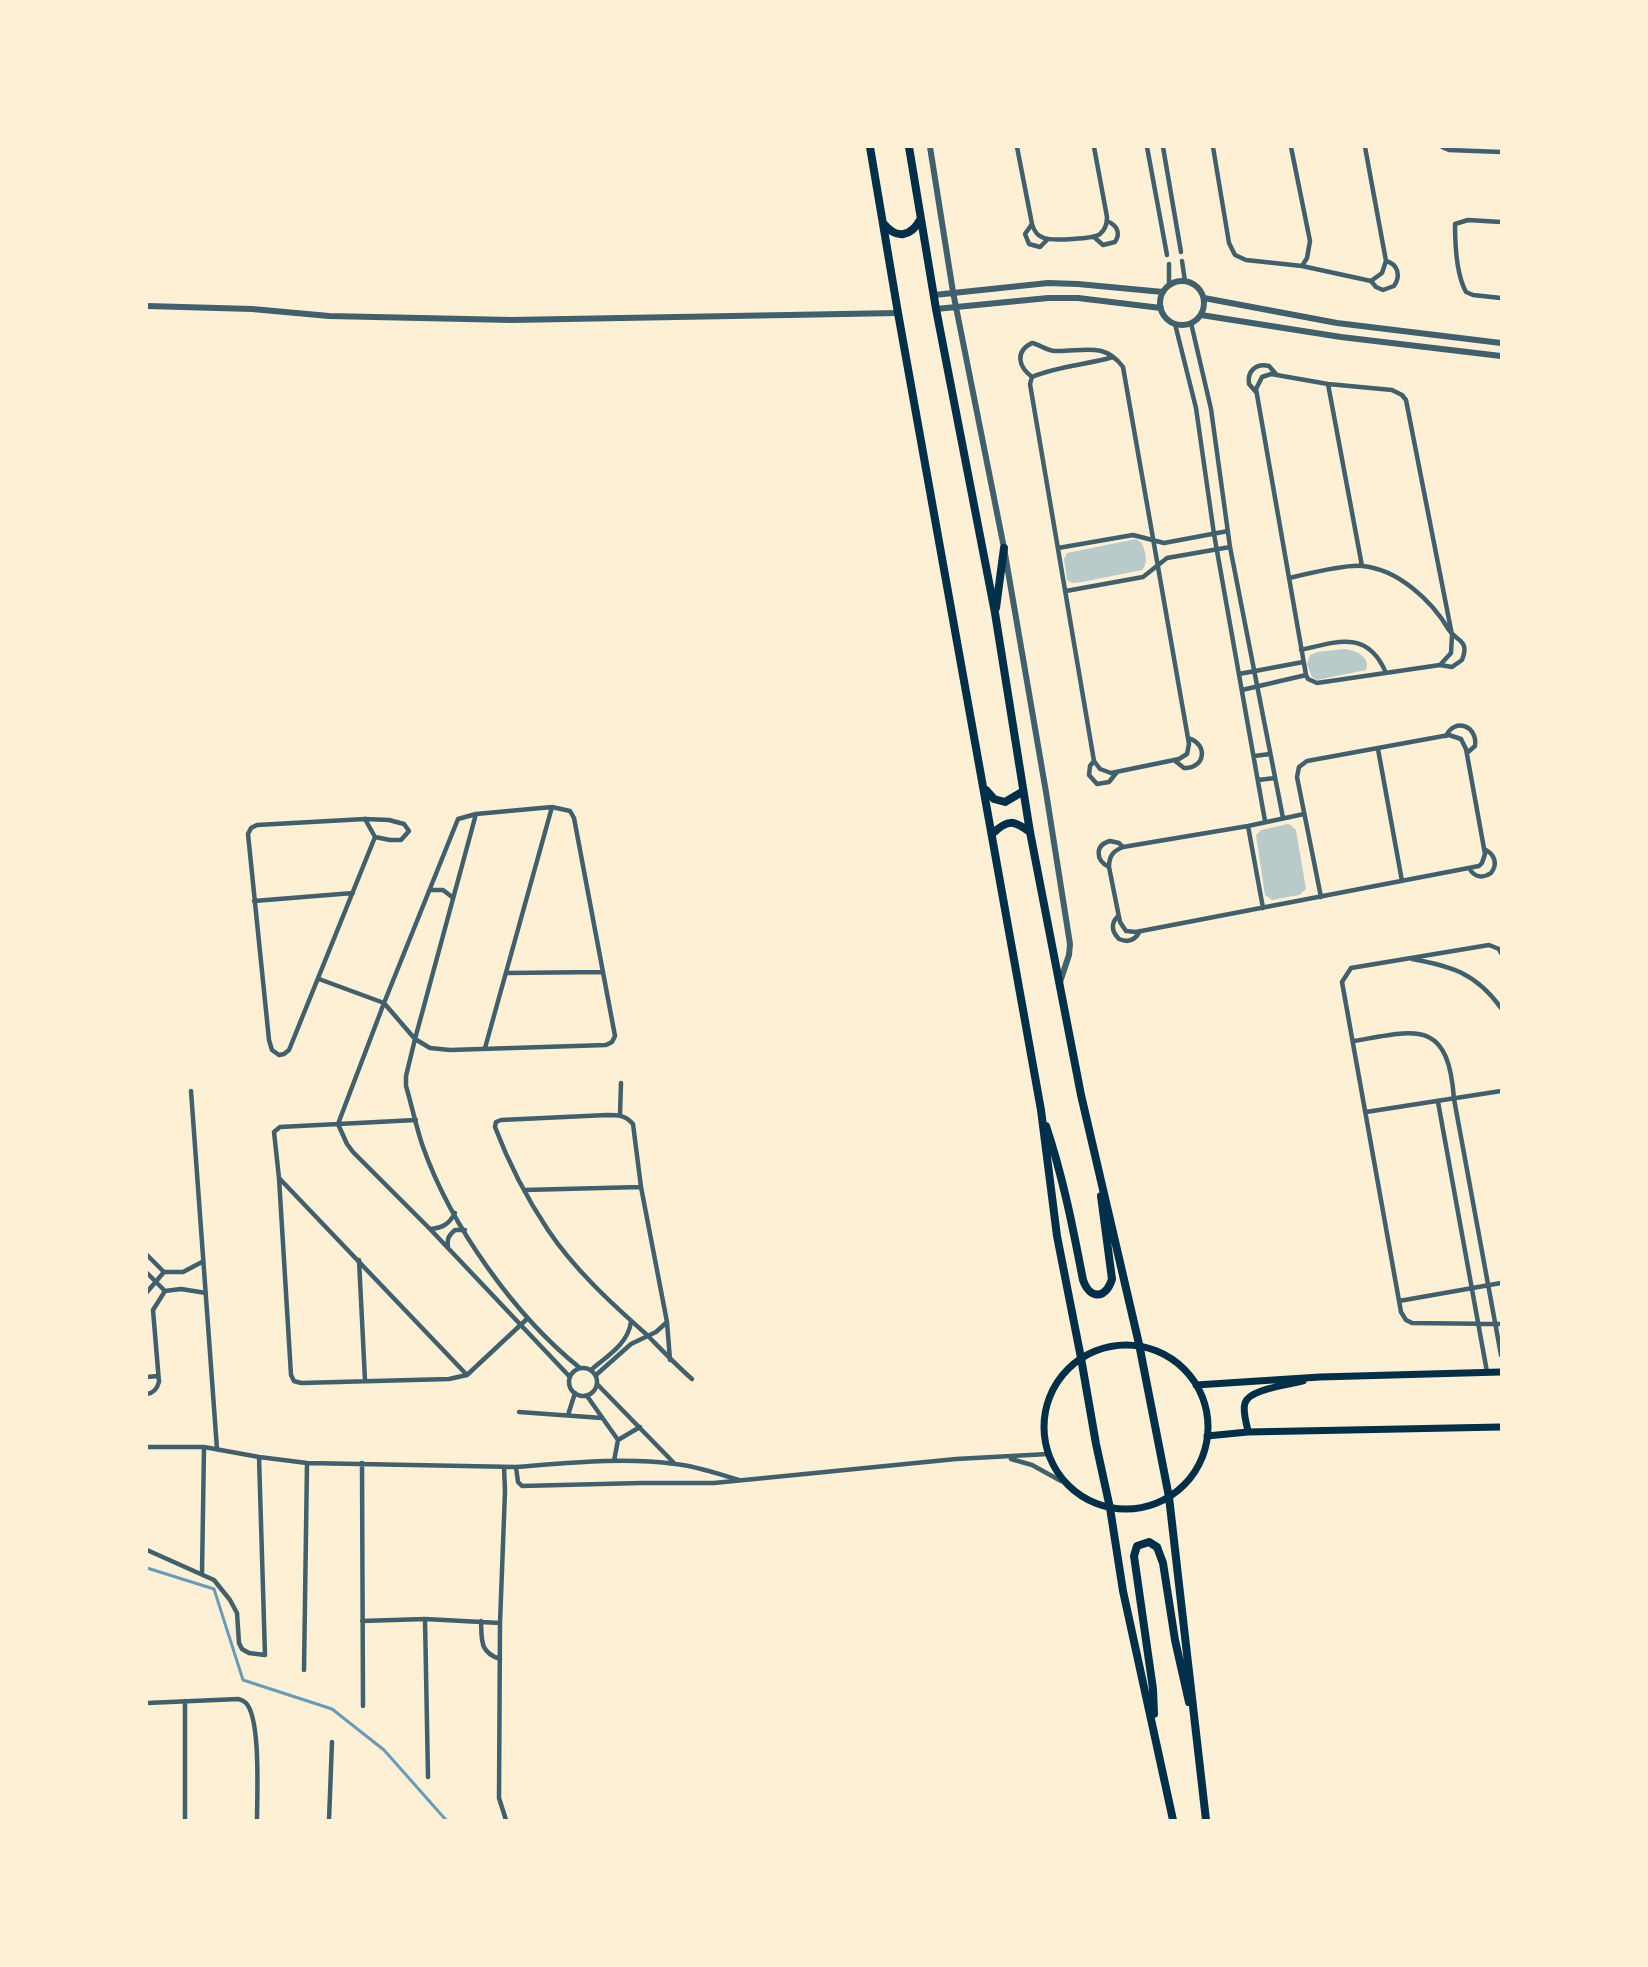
<!DOCTYPE html>
<style>
body{margin:0}
#map{position:relative;width:1648px;height:1967px;overflow:hidden;background:#fdf0d5;font-family:"Roboto Condensed",sans-serif}
canvas{display:block}
.frame{position:absolute;inset:0;border:148px solid #fdf0d5;pointer-events:none}
</style>
<div id="map">
<canvas width="1648" height="1967"></canvas>
<div class="frame"></div>
</div>
<script>
const ctx = document.querySelector('canvas').getContext('2d');
ctx.lineJoin = 'round';
function fill(path, color) {
  ctx.fillStyle = color;
  ctx.fill(path, 'evenodd');
}
function strokePath(path, color, width, dash) {
  ctx.strokeStyle = color;
  ctx.lineWidth = width;
  ctx.lineCap = dash ? 'butt' : 'round';
  ctx.setLineDash(dash || []);
  ctx.stroke(path);
}
const green = new Path2D(`
 M1136,539l6,4c3,8 7,20 0,27l-60,12 -10,1 -5,-3 -3,-21 3,-6z
 M1345,649c12,2 26,8 21,21l-49,10 -5,-3 -5,-13 3,-9 7,-3z
 M1288,824l3,1 5,5 10,59 -7,6 -27,5 -7,-5 -9,-60 5,-5z`);
const stream = new Path2D(`
 M147,1568l67,21 29,91 89,29 52,41 62,70`);
const minor = new Path2D(`
 M1017,147l15,77c2,7 5,12 12,14 8,3 50,1 56,-4 5,-4 7,-11 7,-17l-13,-70
 M1147,147l20,108
 M1163,147l18,105
 M1213,147l16,96 6,12 11,5 56,6 69,15 11,-8 4,-12 -21,-114
 M1291,147l19,94 -3,17 -5,8
 M1442,147l7,3 52,2
 M1501,222l-33,-2 -13,4c0,21 1,50 11,68l7,3 28,3
 M1032,224l-7,10 4,10 11,3 8,-8
 M1094,237l9,8 12,-3c6,-9 2,-17 -8,-21
 M1182,261l3,20
 M1169,264v22
 M1371,281l5,6 7,3 11,-4c7,-10 4,-22 -8,-25
 M1191,323l20,86 19,138 53,271
 M1175,324l21,84 18,126 51,287
 M1271,374l57,10 64,6 10,5 4,5 46,235 -1,18 -11,12 -123,18 -9,-4 -2,-4 -50,-286 6,-12z
 M1032,377c-13,-10 -18,-25 0,-34 9,2 15,8 23,8 27,1 49,-10 68,16l66,377 -2,10 -8,5 -68,14 -11,-4 -6,-8 -64,-377 2,-7c25,-11 54,-12 81,-20
 M1328,384l34,182
 M1256,392l-7,-8c-2,-13 7,-21 20,-18l7,8
 M1058,548l75,-13 31,8 64,-12
 M1289,578c18,-4 56,-14 73,-12 36,3 70,35 87,64 8,12 21,10 13,30l-10,7 -12,-2
 M1066,591l77,-14 24,-19 63,-11
 M1301,650c37,-9 67,-20 85,23
 M1239,674l64,-12
 M1242,690l64,-15
 M1446,736c9,-19 32,-10 29,10l-8,7
 M1378,749l24,132
 M1254,756l16,-2
 M1174,760l10,8c21,1 25,-24 4,-30
 M1094,761l-4,5 -1,9 8,9 12,-2 8,-10
 M1258,780l17,-2
 M476,814l-61,225 -9,37v10c6,20 10,41 17,61 28,79 92,169 157,221
 M1304,814l-56,12 -125,21c-10,4 -14,9 -14,20l11,55 6,9 10,1 343,-66 3,-3 3,-9 -19,-105 -5,-10 -12,-4 -142,26 -8,6 -2,10 24,120
 M365,819l10,18 -86,213 -5,4 -5,1 -7,-5 -3,-10 -21,-206 3,-6 6,-3 108,-6 24,1 15,4 5,7 -8,9h-11l-15,-3
 M1248,826l15,82
 M1109,867c-14,-7 -14,-22 1,-26l9,2 4,4
 M1469,868c5,9 13,11 22,5 7,-9 4,-19 -7,-24
 M431,890h12l9,7
 M254,901l99,-8
 M1118,916c-7,7 -7,15 1,23 9,4 16,2 21,-8
 M1501,953l-2,-4 -10,-4 -138,23 -9,14 59,330 5,8 6,3 89,1
 M1412,959c39,7 64,14 89,49
 M506,973l97,-1
 M319,979l65,24 31,36 15,9 20,2 156,-5 6,-3 3,-6 -41,-218 -4,-7 -18,-4 -76,7 -18,5 -74,184 -46,121 9,20 6,8 77,77 140,148
 M1354,1041c64,-11 94,-22 100,58l47,256
 M485,1048l67,-241
 M191,1091l26,358
 M1438,1102l49,270
 M1366,1112l135,-21
 M620,1115l1,-32
 M416,1120l-136,7 -6,5 5,46 12,197 3,6 7,2 148,-4 18,-4 61,-57
 M279,1178l188,197
 M524,1190l117,-3
 M430,1229c13,-1 19,-5 25,-16
 M448,1248c-1,-9 0,-12 7,-18h10
 M147,1255l17,17h19l19,-10
 M359,1260l6,120
 M147,1273l18,18
 M147,1292l17,-20
 M1399,1301l102,-18
 M670,1360l-3,-38 -26,-135 -8,-63c-8,-9 -15,-9 -26,-9l-106,5 -5,2 -1,5c14,37 31,70 53,103 26,39 63,73 98,104 15,15 30,31 46,45
 M569 1382a14 14 0 1 1 28 0a14 14 0 1 1-28 0Z
 M591,1370c16,-14 37,-26 40,-48
 M596,1375l35,-31 25,-12 11,-10
 M147,1377l11,-1
 M597,1384l77,79
 M147,1394c7,-1 10,-5 12,-12l-6,-72 12,-19 16,-2 25,4
 M587,1396l31,44 -4,21
 M519,1412l83,6
 M568,1415l7,-22
 M618,1440l22,-13
 M147,1447h57l55,10 48,6 209,4
 M1011,1459l21,6 29,16
 M362,1463l1,243
 M504,1467l1,24 -5,132 -1,175 7,22
 M739,1480c-21,-6 -42,-14 -64,-16 -52,-7 -107,-1 -159,3l2,15 4,4 119,-3h73l242,-24 92,-5
 M147,1550l67,30 16,20 7,13 2,30 3,6 7,4 16,2 -6,-198
 M202,1574l2,-127
 M425,1619l3,158
 M362,1621l63,-2 75,4
 M481,1621c1,19 -2,31 19,38
 M304,1670l3,-207
 M147,1703l91,-4c4,1 5,1 8,4 15,16 11,93 11,117
 M185,1820v-119
 M329,1820l3,-78`);
const tertiary = new Path2D(`
 M930,147l23,145 51,256 42,244 24,152 -1,11 -9,27
 M1160 303a22 22 0 1 1 44 0a22 22 0 1 1-44 0Z
 M934,295l114,-12 30,1 85,8
 M1204,298l133,25 164,20
 M147,306l105,3 77,7 182,4 387,-7
 M936,309l112,-11h30l83,10
 M1201,315l140,22 160,19`);
const secondary = new Path2D(`
 M1044 1427a82 82 0 1 1 164 0a82 82 0 1 1-164 0Z
 M1196,1385l124,-8 181,-5
 M1248,1432c-1,-8 -6,-21 -3,-29 4,-14 44,-18 58,-22
 M1207,1436l41,-4 253,-5`);
const primary = new Path2D(`
 M870,147l28,166 143,797 16,126 24,122 15,86 14,64 13,83 50,229
 M909,147l27,162 59,304 35,219 51,263 58,249 30,153 37,323
 M884,224c13,16 27,12 36,-4
 M996,608l8,-60
 M986,790l8,9 11,3 17,-10
 M992,834c16,-15 21,-14 38,-2
 M1046,1126c17,51 27,102 37,154 7,20 23,19 29,-1l-11,-83
 M1154,1714l-1,-25 -19,-133 3,-10 12,-4 8,5 6,16 12,77 14,62`);
fill(green, '#b9caca');
strokePath(stream, '#669bbc', 3);
strokePath(minor, '#3f606c', 4.5);
strokePath(tertiary, '#3f606c', 6);
strokePath(secondary, '#003049', 7);
strokePath(primary, '#003049', 8);
</script>
